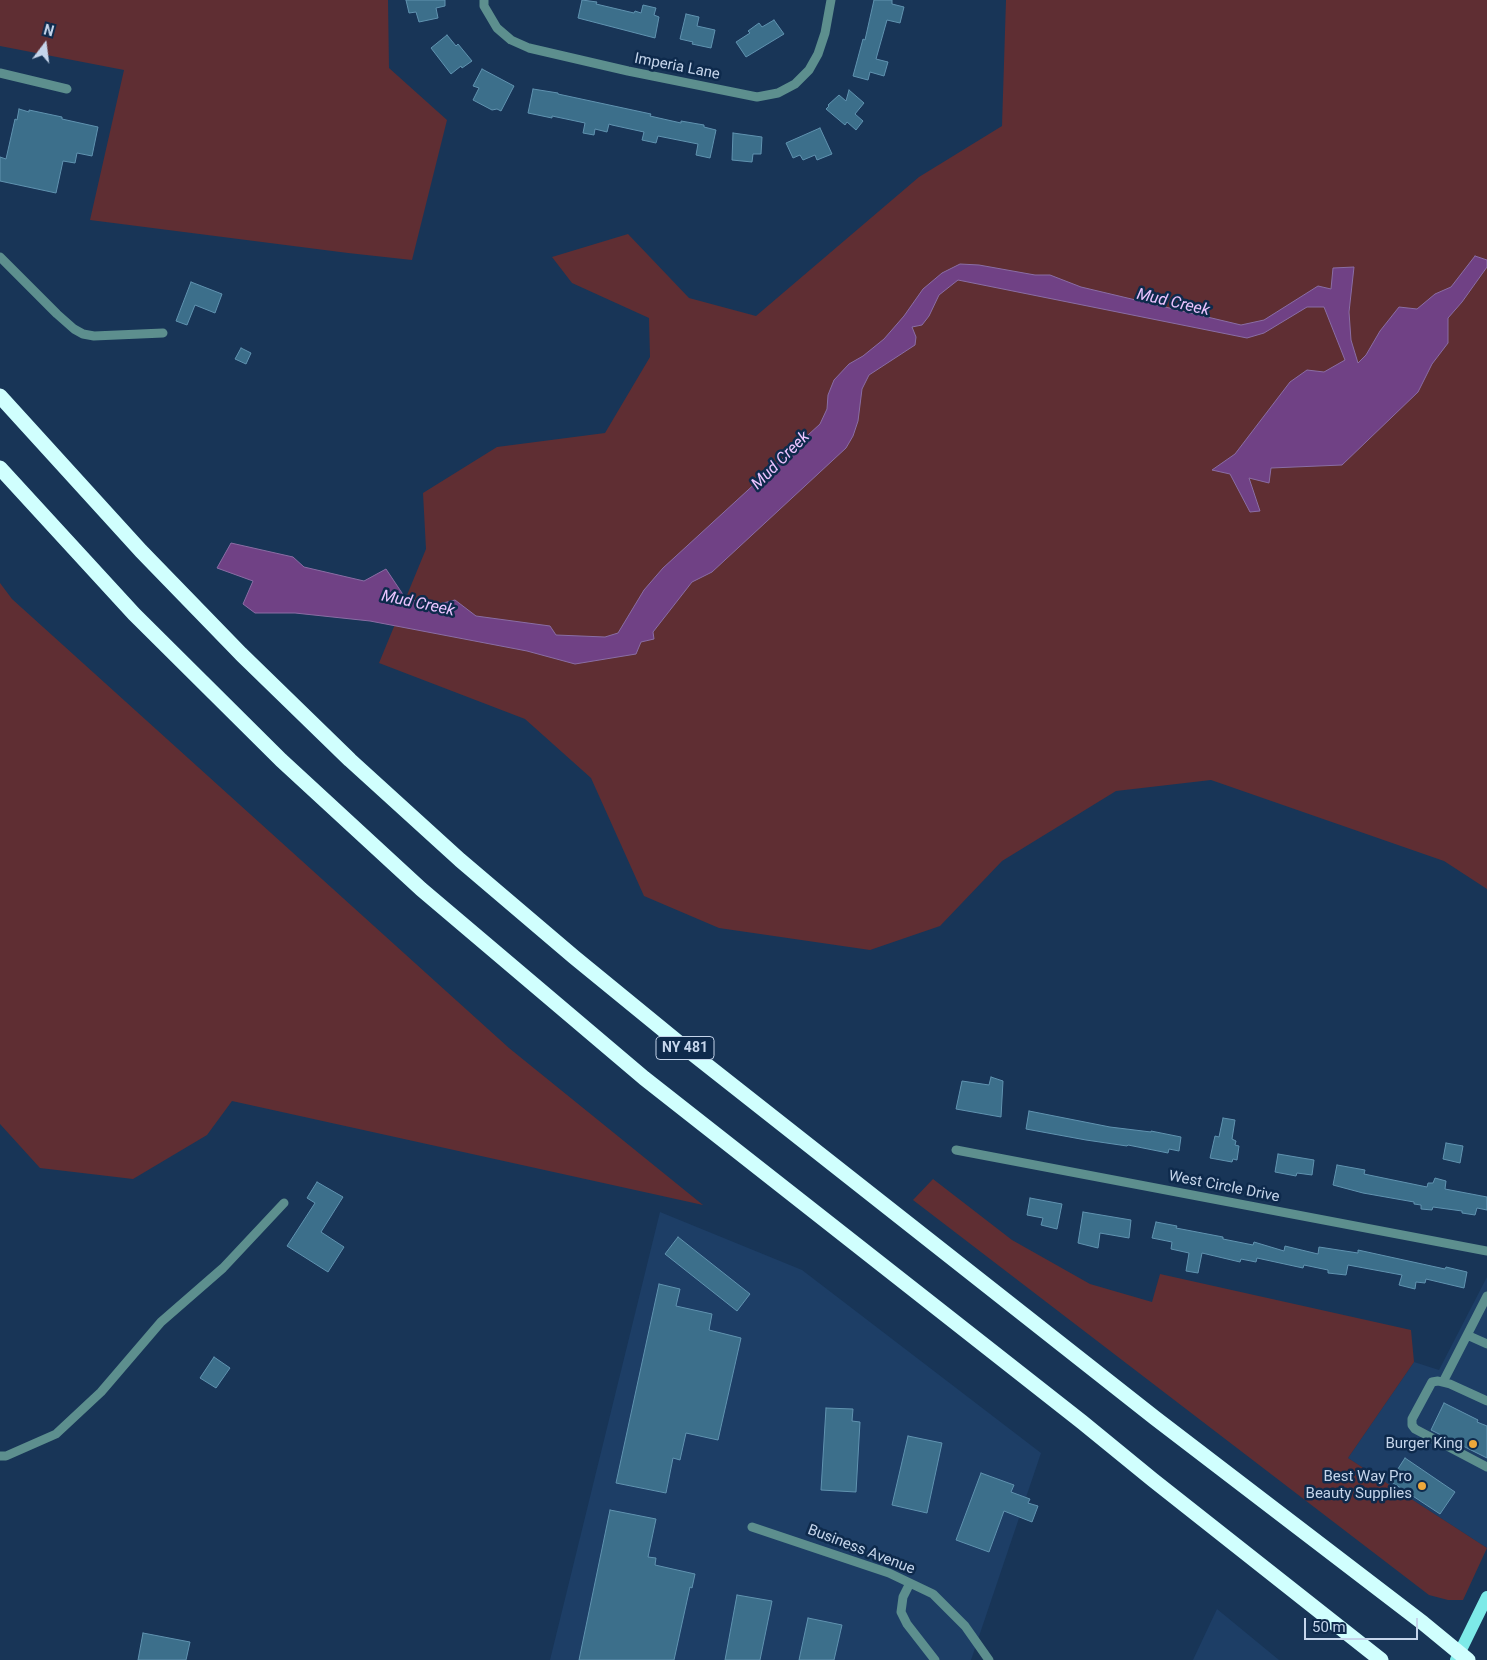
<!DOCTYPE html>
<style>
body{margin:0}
#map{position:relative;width:1487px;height:1660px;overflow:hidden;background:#183557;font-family:Roboto,sans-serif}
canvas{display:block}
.north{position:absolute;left:20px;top:20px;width:50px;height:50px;-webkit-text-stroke:4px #0e2a4c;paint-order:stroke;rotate:15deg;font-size:14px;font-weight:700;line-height:20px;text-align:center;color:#c5d5eb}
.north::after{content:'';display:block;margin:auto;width:18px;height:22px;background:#c5d5eb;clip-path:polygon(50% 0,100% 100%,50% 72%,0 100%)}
.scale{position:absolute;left:1304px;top:1618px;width:114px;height:22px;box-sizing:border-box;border:2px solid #c5d5eb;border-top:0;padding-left:6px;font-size:15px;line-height:18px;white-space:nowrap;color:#c5d5eb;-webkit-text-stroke:4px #0e2a4c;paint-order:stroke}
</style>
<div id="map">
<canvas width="1487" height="1660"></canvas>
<div class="north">N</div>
<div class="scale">50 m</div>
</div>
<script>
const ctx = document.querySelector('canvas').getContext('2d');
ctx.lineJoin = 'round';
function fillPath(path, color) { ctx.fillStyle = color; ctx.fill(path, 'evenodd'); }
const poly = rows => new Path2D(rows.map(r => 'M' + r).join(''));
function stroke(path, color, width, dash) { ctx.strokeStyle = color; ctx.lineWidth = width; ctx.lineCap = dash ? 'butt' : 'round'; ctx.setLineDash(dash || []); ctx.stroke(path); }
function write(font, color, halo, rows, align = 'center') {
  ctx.font = font + ' Roboto,sans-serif'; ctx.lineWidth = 5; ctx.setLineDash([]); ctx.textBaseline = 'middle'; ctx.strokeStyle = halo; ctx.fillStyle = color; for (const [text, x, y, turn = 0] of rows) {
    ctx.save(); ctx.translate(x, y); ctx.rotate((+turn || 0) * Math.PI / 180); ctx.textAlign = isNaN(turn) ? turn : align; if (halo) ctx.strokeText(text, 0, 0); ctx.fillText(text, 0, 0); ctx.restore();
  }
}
fillPath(poly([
 [660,1212,802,1270,1041,1453,971,1660,550,1660],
 [1487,1277,1487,1548,1348,1458,1414,1362,1439,1370],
 [1217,1609,1279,1660,1193,1660]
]), '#1d3e66');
fillPath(poly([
 [0,0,388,0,389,68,447,120,412,260,348,253,90,220,124,70,0,46],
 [1006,0,1487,0,1487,889,1444,861,1211,780,1116,791,1002,861,940,926,870,950,719,928,644,896,591,778,525,719,379,663,426,549,423,493,497,447,605,433,650,357,649,318,572,283,552,257,628,234,689,298,756,316,919,177,1002,126],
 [0,583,12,599,509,1048,703,1205,232,1101,207,1135,133,1179,40,1168,0,1124],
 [933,1179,1012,1240,1090,1284,1152,1302,1160,1274,1411,1330,1414,1362,1348,1458,1487,1548,1463,1600,1448,1600,1429,1595,913,1200]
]), '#5f2e33');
const water = poly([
 [1475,256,1487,260,1487,267,1462,302,1448,318,1448,343,1432,364,1418,392,1342,465,1271,468,1269,483,1249,478,1260,511,1250,512,1230,474,1212,470,1235,454,1290,382,1307,370,1324,372,1345,360,1324,307,1307,307,1264,333,1247,338,958,280,939,295,929,316,922,325,912,327,916,337,915,345,869,375,862,389,858,421,853,436,846,448,712,572,692,582,653,632,654,639,641,642,636,654,575,664,527,651,370,621,295,613,255,613,243,604,253,581,217,568,231,543,293,557,304,567,364,581,386,569,406,599,439,604,455,600,476,616,550,626,556,635,605,637,618,633,644,590,663,568,820,424,827,409,828,395,834,380,849,364,863,356,884,339,904,316,923,289,942,273,960,264,979,265,1035,275,1050,275,1081,287,1241,325,1264,320,1318,286,1331,289,1333,268,1354,267,1349,312,1351,340,1358,363,1366,355,1380,331,1399,307,1417,309,1435,294,1451,287,1475,256]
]);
fillPath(water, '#704185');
stroke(water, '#8a6da4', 1);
const building = poly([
 [406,0,445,0,445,6,436,8,438,18,419,22,416,12,409,13,406,0],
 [582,0,597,2,596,4,634,13,635,11,641,13,643,5,656,8,654,15,659,17,655,38,578,18,582,0],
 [874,0,892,0,892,4,904,7,900,23,887,20,876,59,888,62,884,76,870,72,868,80,853,76,863,39,865,40,874,0],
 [686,14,699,17,697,26,715,30,711,48,692,44,693,42,680,39,686,14],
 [774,20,784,34,746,57,736,42,750,33,748,31,759,23,762,27,774,20],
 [447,35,456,46,458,44,472,61,462,68,461,66,451,74,431,48,447,35],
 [482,69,514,86,501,111,497,109,492,110,473,100,479,88,473,86,482,69],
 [533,89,558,93,558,94,651,114,650,116,681,123,681,121,704,125,704,127,716,130,710,158,696,155,698,144,658,136,656,143,642,140,644,132,612,125,609,124,607,132,595,129,594,135,583,133,585,123,552,116,552,118,528,113,533,89],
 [849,90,864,103,855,114,863,121,856,130,847,122,845,125,826,109,829,106,828,105,839,95,846,101,849,90],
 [19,109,29,112,29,110,62,117,62,119,98,127,92,156,77,153,75,163,63,161,56,193,0,181,0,157,6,159,15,119,17,120,19,109],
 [820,128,832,154,817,160,815,155,803,160,800,155,793,158,786,143,820,128],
 [733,133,762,137,761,154,753,154,752,162,732,160,733,133],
 [191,282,222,294,215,313,195,305,187,325,176,321,191,282],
 [241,348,251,353,246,364,235,359,241,348],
 [991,1077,1003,1081,1001,1117,956,1109,962,1081,989,1085,991,1077],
 [1029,1111,1110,1127,1151,1132,1151,1131,1181,1137,1179,1151,1169,1149,1168,1153,1128,1145,1127,1146,1086,1140,1026,1129,1029,1111],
 [1223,1118,1235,1120,1232,1139,1236,1141,1235,1145,1239,1146,1237,1160,1233,1159,1232,1162,1210,1158,1215,1136,1219,1137,1223,1118],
 [1446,1143,1463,1146,1460,1163,1443,1159,1446,1143],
 [1278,1154,1314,1160,1312,1175,1297,1173,1296,1176,1275,1172,1278,1154],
 [1337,1165,1365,1170,1364,1174,1427,1187,1428,1183,1433,1183,1435,1178,1446,1181,1445,1189,1487,1197,1487,1210,1477,1208,1475,1215,1462,1213,1462,1211,1433,1207,1432,1210,1421,1209,1421,1205,1414,1204,1414,1202,1363,1193,1333,1185,1337,1165],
 [317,1182,343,1197,321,1232,344,1247,328,1272,287,1246,315,1203,307,1198,317,1182],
 [1030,1198,1062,1204,1057,1229,1041,1225,1043,1218,1027,1215,1030,1198],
 [1083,1212,1131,1220,1129,1238,1100,1233,1098,1248,1078,1243,1083,1212],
 [1156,1222,1177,1226,1176,1228,1223,1237,1223,1239,1253,1245,1254,1242,1284,1251,1285,1246,1318,1254,1319,1247,1358,1253,1358,1250,1445,1269,1446,1267,1467,1272,1464,1288,1426,1279,1425,1283,1416,1282,1415,1289,1399,1285,1402,1275,1348,1265,1346,1275,1328,1273,1328,1270,1304,1265,1303,1268,1257,1258,1256,1262,1241,1259,1240,1262,1202,1253,1198,1273,1186,1271,1189,1253,1171,1249,1172,1242,1152,1238,1156,1222],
 [678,1237,750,1294,737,1311,665,1254,678,1237],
 [659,1284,680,1289,676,1306,712,1314,709,1330,741,1338,718,1440,686,1433,680,1460,673,1458,666,1493,616,1483,659,1284],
 [214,1357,230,1368,216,1388,200,1378,214,1357],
 [1444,1403,1478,1420,1477,1422,1487,1426,1487,1458,1431,1430,1444,1403],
 [826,1408,853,1409,852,1421,860,1422,856,1492,821,1490,826,1408],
 [908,1436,942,1443,927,1513,892,1505,908,1436],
 [1405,1458,1455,1492,1440,1514,1390,1481,1405,1458],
 [981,1473,1014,1485,1011,1492,1030,1499,1028,1503,1038,1506,1032,1522,1004,1511,989,1552,956,1540,981,1473],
 [610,1510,656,1519,648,1557,656,1558,655,1565,695,1574,692,1588,690,1587,674,1660,579,1660,610,1510],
 [737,1595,772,1601,760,1660,725,1660,737,1595],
 [808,1618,842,1625,834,1660,799,1660,808,1618],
 [143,1633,190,1642,186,1660,138,1660,143,1633]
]);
fillPath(building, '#3c6f8b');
stroke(building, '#6093b0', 1);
stroke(poly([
 [484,0,484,6,497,28,511,40,529,48,628,71,757,97,778,93,795,84,809,70,818,54,825,33,831,0],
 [0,73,67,89],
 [0,257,57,314,74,329,83,334,94,336,163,333],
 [956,1150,1487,1251],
 [1467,1335,1487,1344],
 [1443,1382,1487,1296],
 [1487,1401,1450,1384,1438,1381,1432,1382,1412,1419,1412,1425,1415,1429,1487,1467],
 [0,1456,6,1456,56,1434,101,1392,161,1322,223,1268,284,1203],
 [752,1527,889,1573,933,1594,965,1626,989,1660],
 [910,1583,903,1597,901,1612,907,1624,935,1660]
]), '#5d8f8e', 9);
stroke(poly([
 [1456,1660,1487,1597]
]), '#7deae8', 12);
stroke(poly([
 [0,396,141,551,241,654,350,760,460,860,574,957,689,1051,1155,1418,1423,1623,1468,1660],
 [0,468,134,614,281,760,421,889,644,1078,1082,1422,1153,1480,1381,1660]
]), '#d0fffe', 15);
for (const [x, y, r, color] of [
 [1473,1444,5,"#eda83b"],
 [1422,1486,5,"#eda83b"]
]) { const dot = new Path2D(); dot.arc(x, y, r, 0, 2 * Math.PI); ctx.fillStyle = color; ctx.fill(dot); stroke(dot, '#0e2a4c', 2); }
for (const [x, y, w] of [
 [685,1048,58]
]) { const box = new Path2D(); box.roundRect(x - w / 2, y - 11.5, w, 23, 4); ctx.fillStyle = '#0e2a4c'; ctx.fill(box); stroke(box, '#c5d5eb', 1); }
write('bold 14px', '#c5d5eb', null, [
 ["NY 481",685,1048]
]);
write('15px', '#c5d5eb', '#0e2a4c', [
 ["Imperia Lane",677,67,11],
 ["West Circle Drive",1224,1187,11],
 ["Business Avenue",861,1550,21]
]);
write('15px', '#c5d5eb', '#0e2a4c', [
 ["Burger King",1463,1444],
 ["Best Way Pro",1412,1477],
 ["Beauty Supplies",1412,1494]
], 'right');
write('italic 16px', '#ecc4ff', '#0e2a4c', [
 ["Mud Creek",1173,303,13],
 ["Mud Creek",781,461,-45],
 ["Mud Creek",418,604,12]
]);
</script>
